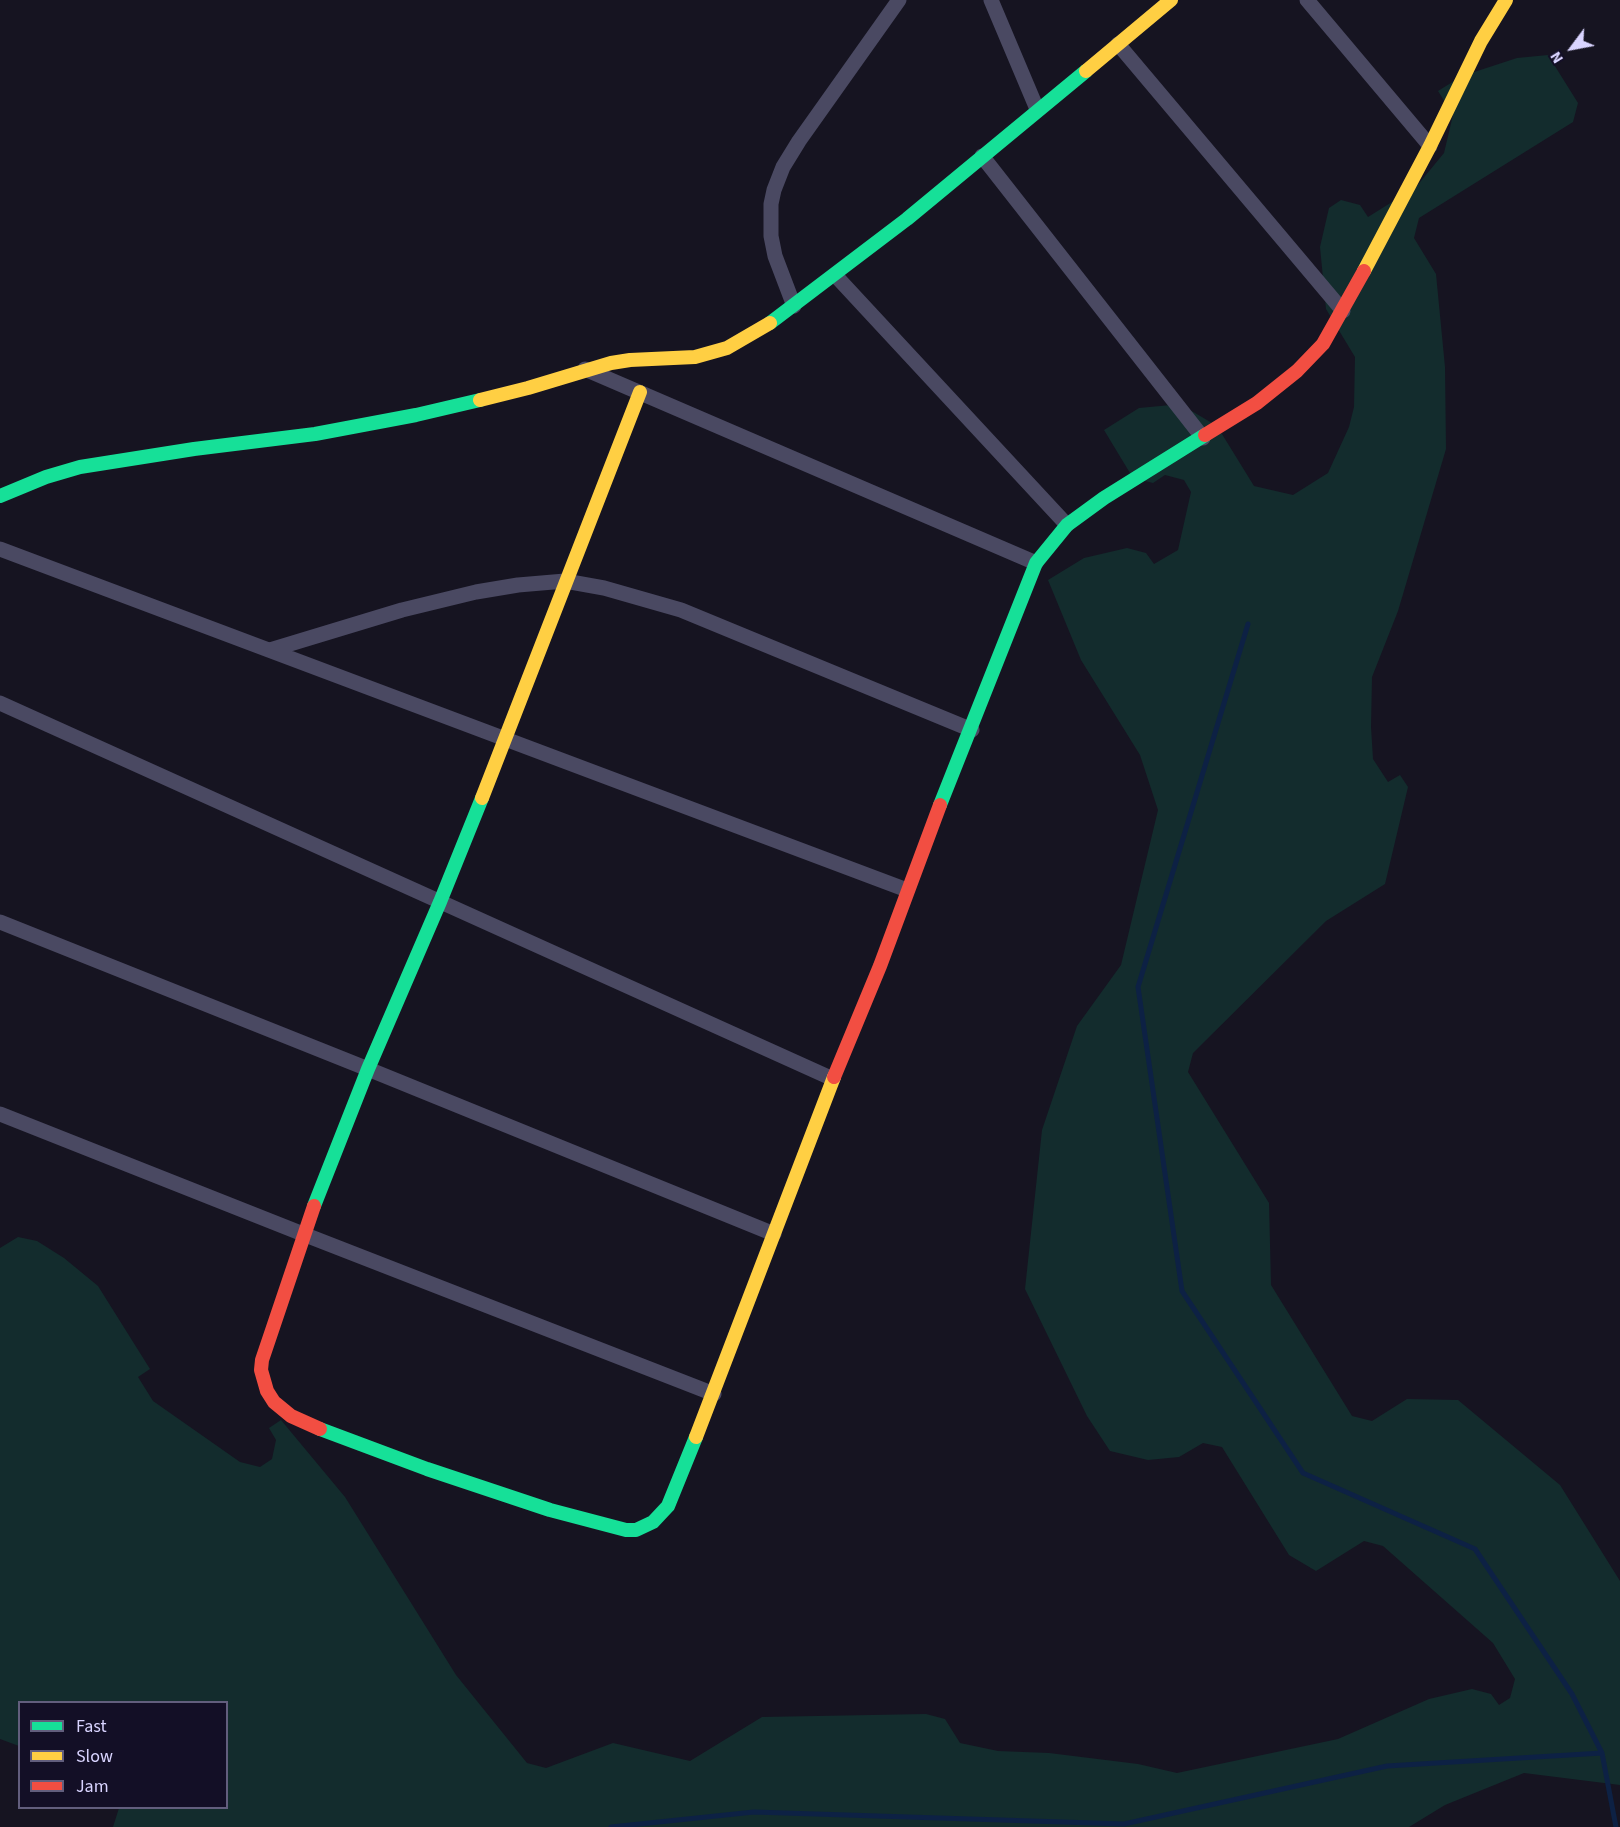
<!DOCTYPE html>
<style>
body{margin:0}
#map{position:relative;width:1620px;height:1827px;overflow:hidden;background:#161421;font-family:"Source Sans 3",sans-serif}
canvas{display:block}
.legend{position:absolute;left:18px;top:1701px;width:210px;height:108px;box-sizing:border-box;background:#130f26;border:2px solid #625e7d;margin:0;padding:8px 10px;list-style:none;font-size:18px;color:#d9d4ff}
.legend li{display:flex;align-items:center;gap:12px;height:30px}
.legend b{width:30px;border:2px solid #625e7d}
.north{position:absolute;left:1542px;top:18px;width:60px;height:60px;-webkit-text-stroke:4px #130f26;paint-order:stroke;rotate:238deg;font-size:16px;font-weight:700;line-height:24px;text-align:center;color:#d9d4ff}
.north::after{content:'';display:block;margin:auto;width:21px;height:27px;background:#d9d4ff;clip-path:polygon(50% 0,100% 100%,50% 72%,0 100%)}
</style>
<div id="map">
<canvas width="1620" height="1827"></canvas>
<ul class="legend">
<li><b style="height:8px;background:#16e098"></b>Fast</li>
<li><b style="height:8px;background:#ffcf43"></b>Slow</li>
<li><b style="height:8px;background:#f24e42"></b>Jam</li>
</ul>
<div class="north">N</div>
</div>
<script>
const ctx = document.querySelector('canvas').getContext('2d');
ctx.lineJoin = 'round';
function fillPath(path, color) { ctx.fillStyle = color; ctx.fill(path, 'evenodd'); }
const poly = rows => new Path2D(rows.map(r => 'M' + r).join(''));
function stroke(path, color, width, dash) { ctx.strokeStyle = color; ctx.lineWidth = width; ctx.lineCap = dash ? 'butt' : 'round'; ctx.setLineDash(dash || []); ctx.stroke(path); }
fillPath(poly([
 [1548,55,1578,103,1573,122,1419,218,1414,238,1436,274,1445,367,1446,449,1398,611,1372,677,1371,727,1373,759,1388,782,1400,775,1408,787,1385,884,1326,921,1193,1053,1188,1072,1269,1203,1271,1285,1352,1416,1372,1421,1407,1399,1458,1400,1560,1485,1620,1581,1620,1785,1524,1773,1445,1805,1409,1827,113,1827,119,1808,226,1808,226,1702,20,1702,19,1746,0,1739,0,1248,18,1237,37,1241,64,1258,98,1286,150,1369,138,1377,153,1401,240,1462,260,1467,272,1459,276,1440,269,1428,281,1420,345,1497,456,1675,527,1763,546,1768,613,1743,690,1761,762,1717,926,1714,945,1719,960,1743,998,1751,1049,1753,1138,1764,1177,1773,1338,1739,1429,1699,1472,1689,1491,1694,1499,1705,1510,1698,1515,1679,1493,1643,1383,1546,1364,1541,1316,1571,1289,1555,1222,1447,1203,1443,1179,1457,1148,1460,1110,1451,1087,1416,1025,1289,1042,1130,1077,1026,1121,965,1158,810,1140,755,1081,660,1048,580,1084,558,1127,548,1146,553,1154,564,1178,550,1191,492,1184,480,1165,475,1153,483,1133,478,1104,430,1139,408,1171,405,1190,410,1217,426,1254,486,1293,495,1328,473,1349,427,1354,407,1355,357,1326,309,1320,247,1329,208,1341,200,1360,205,1368,217,1416,187,1444,153,1453,115,1438,91,1462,76,1517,58]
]), '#132c2d');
stroke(poly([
 [1248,624,1138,987,1182,1291,1303,1473,1475,1549,1572,1694,1602,1753,1616,1827],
 [611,1827,754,1812,1124,1824,1387,1766,1602,1753]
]), '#0d2144', 5);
stroke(poly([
 [991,0,1037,109],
 [1307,0,1430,146],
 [1118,44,1343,311],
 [982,156,1203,438],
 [835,275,1067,525],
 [794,306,775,256,771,236,771,204,774,190,783,167,799,141,899,0],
 [585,369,1036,563],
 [0,549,907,890],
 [270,650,402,610,476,592,518,585,565,581,604,588,681,610,972,730],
 [0,703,833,1079],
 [0,922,368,1069,774,1234],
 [0,1114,303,1234,714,1394]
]), '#4a4962', 15);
stroke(poly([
 [770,323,907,219,1086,71],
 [0,496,46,477,80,467,194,449,315,434,416,415,480,400],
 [940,805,1036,563,1067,525,1104,498,1205,435],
 [314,1206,368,1069,440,902,482,798],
 [320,1429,427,1469,550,1510,626,1530,636,1530,653,1522,668,1506,696,1437]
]), '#16e098', 14);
stroke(poly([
 [1086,71,1171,0],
 [1364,271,1430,146,1481,41,1506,0],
 [480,400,528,388,611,363,630,360,695,357,727,348,770,323],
 [482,798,640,392],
 [696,1437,834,1077]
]), '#ffcf43', 14);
stroke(poly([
 [1205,435,1257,403,1297,371,1323,344,1364,271],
 [834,1077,880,966,940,805],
 [314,1206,262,1360,261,1370,267,1391,274,1402,291,1416,320,1429]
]), '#f24e42', 14);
</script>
